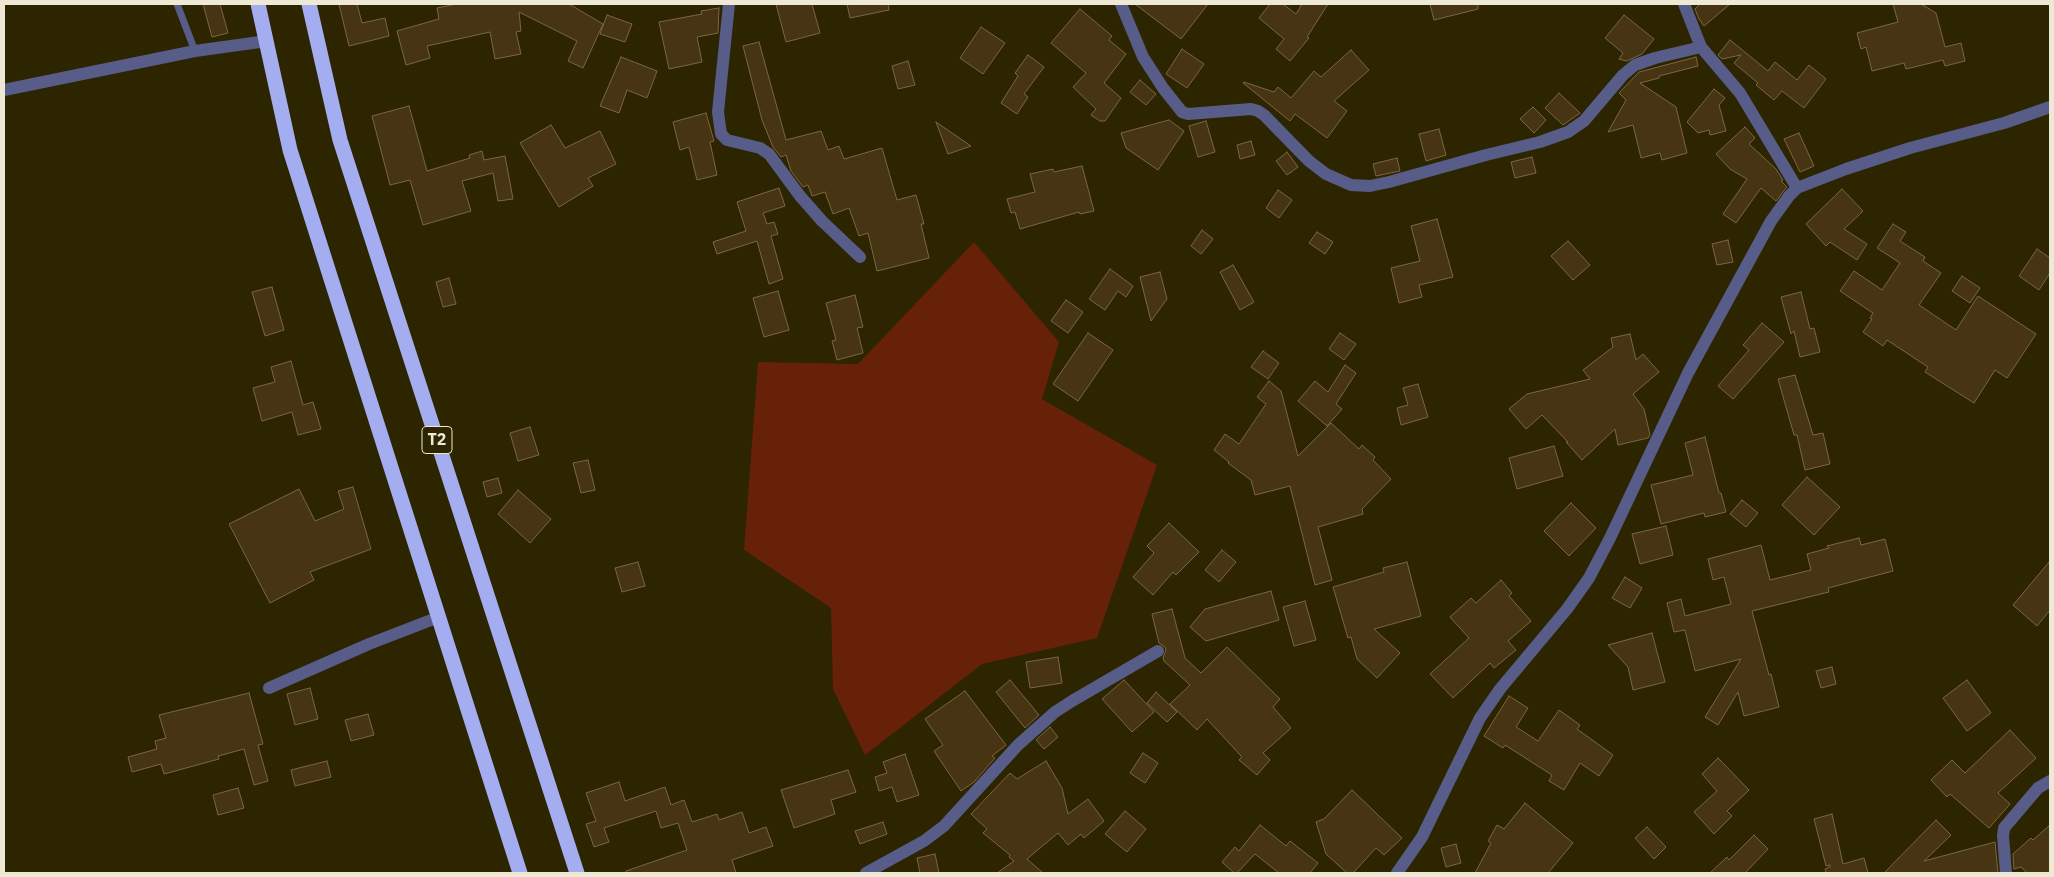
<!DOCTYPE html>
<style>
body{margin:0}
#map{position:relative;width:2054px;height:877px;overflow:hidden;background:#2c2500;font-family:"IBM Plex Sans",sans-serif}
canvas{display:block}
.frame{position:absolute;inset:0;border:5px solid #ede9d5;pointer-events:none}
</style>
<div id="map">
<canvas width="2054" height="877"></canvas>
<div class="frame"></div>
</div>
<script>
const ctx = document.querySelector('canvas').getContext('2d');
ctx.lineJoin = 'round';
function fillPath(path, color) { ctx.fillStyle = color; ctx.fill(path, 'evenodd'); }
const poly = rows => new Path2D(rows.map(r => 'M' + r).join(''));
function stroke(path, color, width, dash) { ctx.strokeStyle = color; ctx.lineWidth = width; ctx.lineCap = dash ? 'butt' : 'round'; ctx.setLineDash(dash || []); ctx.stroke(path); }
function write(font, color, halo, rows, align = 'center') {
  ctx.font = font + ' "IBM Plex Sans",sans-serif'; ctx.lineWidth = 4.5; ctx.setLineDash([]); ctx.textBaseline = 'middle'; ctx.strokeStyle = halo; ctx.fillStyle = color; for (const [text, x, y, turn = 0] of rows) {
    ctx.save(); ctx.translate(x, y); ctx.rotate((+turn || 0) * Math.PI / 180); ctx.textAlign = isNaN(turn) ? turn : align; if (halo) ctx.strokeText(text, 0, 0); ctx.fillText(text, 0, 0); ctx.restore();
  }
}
fillPath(poly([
 [974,242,1059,342,1042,399,1157,465,1097,638,982,664,865,755,833,689,831,608,744,550,758,362,858,364]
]), '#672108');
const building = poly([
 [203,4,220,4,228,33,212,37,203,4],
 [339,4,357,4,362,23,385,18,389,36,349,46,339,4],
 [456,4,569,4,603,24,583,68,568,61,577,41,519,12,521,31,516,32,521,54,495,59,490,32,427,46,430,58,406,65,397,31,439,19,437,8,456,4],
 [776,4,812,4,820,33,786,42,776,4],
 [847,4,888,4,889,10,850,18,847,4],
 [1135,4,1208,4,1181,39,1135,4],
 [1270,4,1283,4,1296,14,1302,4,1328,4,1307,37,1309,38,1290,61,1276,49,1284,39,1259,18,1270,4],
 [1430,4,1478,4,1478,9,1434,20,1430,4],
 [1700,4,1730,4,1704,26,1699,19,1695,9,1700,4],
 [1893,4,1921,4,1936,13,1945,47,1961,43,1965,61,1945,66,1943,60,1906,69,1904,63,1872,71,1866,47,1861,49,1857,33,1898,22,1893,4],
 [719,8,718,33,697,37,702,62,669,69,659,22,702,14,701,11,719,8],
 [1080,9,1112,36,1109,40,1126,54,1104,83,1121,98,1105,121,1100,121,1091,115,1096,109,1073,87,1086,73,1051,43,1080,9],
 [607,15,632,24,625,42,600,34,607,15],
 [1624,15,1654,39,1642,54,1627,61,1619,59,1623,53,1605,38,1624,15],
 [981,27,1005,43,983,74,960,58,981,27],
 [1730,40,1768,71,1775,62,1797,80,1809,65,1826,79,1804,108,1782,91,1774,100,1756,85,1758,83,1734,63,1741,55,1722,59,1718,55,1730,40],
 [759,42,786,140,821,131,828,150,839,146,844,159,882,148,897,200,916,195,924,224,921,224,929,258,877,271,868,233,859,236,849,208,833,214,825,192,812,196,808,185,803,187,791,171,786,155,781,157,773,147,762,120,743,46,759,42],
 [1182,49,1204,64,1187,88,1166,74,1182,49],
 [1351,50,1369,70,1334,101,1347,111,1327,138,1295,114,1290,121,1243,83,1244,82,1274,92,1278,87,1291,98,1314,71,1321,77,1351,50],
 [1028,55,1044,67,1024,94,1028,97,1017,114,1001,103,1018,76,1015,73,1028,55],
 [621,57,657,71,647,98,627,90,619,113,600,106,621,57],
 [1696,57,1698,66,1659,76,1659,78,1640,83,1676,107,1687,153,1662,160,1660,153,1641,158,1633,125,1608,132,1626,100,1619,93,1639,72,1696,57],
 [908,61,915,85,898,89,892,66,908,61],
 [1140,80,1156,94,1146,105,1130,92,1140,80],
 [1714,89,1725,98,1719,105,1726,131,1710,135,1709,130,1698,133,1687,122,1714,89],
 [1559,93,1580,113,1563,125,1545,108,1559,93],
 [409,106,427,171,470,158,469,155,482,151,484,160,505,156,513,199,498,201,493,173,462,181,471,211,423,225,410,180,390,185,372,116,409,106],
 [1533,107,1546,120,1534,133,1520,119,1533,107],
 [706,113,714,141,710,142,717,175,697,180,689,147,680,150,673,122,706,113],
 [1169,120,1184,131,1158,170,1126,148,1121,133,1169,120],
 [1206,121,1215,152,1198,157,1189,126,1206,121],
 [936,122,971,146,948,154,936,122],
 [551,125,565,148,600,131,616,164,588,178,593,186,559,207,520,143,551,125],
 [1745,127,1755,138,1749,144,1776,169,1783,180,1781,181,1787,187,1776,201,1761,188,1736,223,1723,214,1747,179,1730,169,1716,154,1745,127],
 [1439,129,1446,155,1426,161,1419,134,1439,129],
 [1799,133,1814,166,1800,172,1784,139,1799,133],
 [1251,141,1255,155,1240,159,1237,145,1251,141],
 [1287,152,1298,167,1287,175,1276,161,1287,152],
 [1532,157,1536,173,1515,178,1511,162,1532,157],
 [1397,158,1400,171,1376,176,1373,164,1397,158],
 [1082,166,1094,211,1080,214,1079,212,1020,229,1015,212,1011,213,1007,199,1035,192,1030,174,1053,169,1054,172,1082,166],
 [779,188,785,206,763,213,767,224,774,222,778,234,771,236,783,279,769,284,757,241,717,254,713,242,746,231,737,202,779,188],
 [1842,189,1863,211,1844,229,1867,244,1857,260,1830,242,1826,246,1806,224,1842,189],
 [1278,190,1292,200,1279,218,1266,208,1278,190],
 [1437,219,1453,277,1419,285,1422,297,1399,303,1391,268,1420,261,1411,226,1437,219],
 [1893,224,1906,232,1900,241,1925,257,1923,261,1941,273,1919,305,1956,330,1978,296,2036,334,2007,378,1995,370,1974,403,1925,372,1928,367,1887,340,1883,346,1863,332,1872,319,1870,318,1873,313,1840,291,1854,271,1882,290,1900,263,1877,248,1893,224],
 [1202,230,1213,239,1201,254,1191,246,1202,230],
 [1317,232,1333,242,1325,254,1309,243,1317,232],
 [1728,240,1733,262,1717,265,1712,244,1728,240],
 [1568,241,1590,265,1573,280,1551,256,1568,241],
 [2037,249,2050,258,2050,273,2039,290,2019,276,2037,249],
 [1233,265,1254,302,1240,310,1220,272,1233,265],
 [1110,269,1133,286,1126,297,1118,291,1105,310,1089,299,1110,269],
 [1160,272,1167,299,1151,321,1140,277,1160,272],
 [1962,276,1980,288,1970,303,1952,291,1962,276],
 [449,278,456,304,443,307,436,282,449,278],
 [272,287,284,330,265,336,252,292,272,287],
 [778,291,789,330,764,337,753,298,778,291],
 [1801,292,1810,329,1814,328,1820,352,1800,357,1794,331,1791,334,1781,297,1801,292],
 [855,295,863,327,857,328,863,353,837,360,832,341,836,340,826,303,855,295],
 [1066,300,1083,312,1068,333,1051,321,1066,300],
 [1762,323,1784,342,1733,399,1718,386,1749,350,1743,345,1762,323],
 [1088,333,1113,350,1078,401,1053,384,1088,333],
 [1340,333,1356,344,1344,360,1329,349,1340,333],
 [1630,334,1636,360,1643,354,1659,372,1633,394,1644,409,1650,435,1648,438,1618,445,1615,429,1582,460,1566,442,1568,442,1542,415,1526,429,1509,409,1527,394,1590,379,1583,370,1613,347,1611,338,1630,334],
 [1263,351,1279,363,1268,379,1251,367,1263,351],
 [291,361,303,405,313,402,321,429,298,435,292,412,262,421,253,388,275,382,271,367,291,361],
 [1345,365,1356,373,1336,404,1342,409,1327,426,1298,401,1315,381,1328,392,1345,365],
 [1795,375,1813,435,1823,433,1830,464,1805,470,1797,435,1794,435,1778,379,1795,375],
 [1269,381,1281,391,1298,456,1331,423,1359,449,1362,445,1375,457,1373,460,1391,479,1362,509,1363,514,1318,527,1332,580,1315,585,1290,486,1255,495,1251,480,1228,463,1229,462,1214,450,1225,434,1239,444,1266,404,1257,397,1269,381],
 [1418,384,1428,417,1401,425,1397,408,1408,405,1403,388,1418,384],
 [530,427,539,455,518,461,510,433,530,427],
 [1705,437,1719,493,1721,493,1726,512,1705,517,1704,513,1661,524,1651,485,1693,475,1685,443,1705,437],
 [1554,446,1563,476,1517,489,1509,458,1554,446],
 [588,460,595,490,581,493,573,463,588,460],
 [1807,477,1840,507,1814,535,1782,505,1807,477],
 [498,478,502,493,487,497,483,482,498,478],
 [353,487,371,549,310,572,314,580,270,603,229,524,299,489,315,521,344,509,338,491,353,487],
 [518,490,551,519,530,543,498,514,518,490],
 [1742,500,1758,513,1746,527,1730,514,1742,500],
 [1571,503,1596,528,1569,556,1544,531,1571,503],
 [1169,523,1199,552,1176,575,1173,572,1153,595,1133,577,1154,553,1147,546,1169,523],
 [1666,526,1673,555,1640,564,1632,534,1666,526],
 [1859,538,1861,545,1885,539,1893,571,1828,588,1829,592,1752,611,1769,675,1771,674,1779,707,1744,716,1738,692,1718,725,1705,717,1741,659,1695,671,1685,630,1674,632,1667,603,1681,599,1685,616,1731,604,1724,577,1713,580,1708,559,1761,545,1770,580,1811,570,1807,554,1829,548,1827,546,1859,538],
 [1222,550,1236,562,1219,582,1205,570,1222,550],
 [2050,561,2050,610,2037,626,2013,605,2050,561],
 [638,562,645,586,622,592,615,568,638,562],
 [1407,562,1421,616,1374,629,1400,653,1377,678,1357,659,1351,637,1348,638,1333,587,1384,572,1383,568,1407,562],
 [1625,577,1642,588,1630,608,1612,598,1625,577],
 [1501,580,1512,593,1509,596,1531,621,1508,641,1516,650,1494,668,1490,663,1453,698,1430,674,1469,638,1450,617,1471,598,1476,603,1501,580],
 [1271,591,1279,620,1206,641,1190,627,1205,609,1271,591],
 [1305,601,1316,640,1294,646,1283,607,1305,601],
 [1172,609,1185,658,1201,673,1227,647,1280,699,1273,707,1291,728,1263,753,1270,760,1257,775,1239,760,1242,757,1207,719,1197,730,1170,704,1190,685,1164,661,1163,658,1166,650,1165,647,1159,643,1152,614,1172,609],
 [1652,633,1665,682,1633,690,1628,667,1608,645,1652,633],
 [1058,657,1062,683,1030,688,1026,662,1058,657],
 [1832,667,1836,684,1821,688,1816,671,1832,667],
 [1010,680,1039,715,1025,728,996,692,1010,680],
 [1124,680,1154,712,1132,732,1102,699,1124,680],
 [1967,680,1991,713,1967,731,1943,698,1967,680],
 [310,688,318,719,295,725,287,694,310,688],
 [965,691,1006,745,992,756,995,758,974,782,961,791,934,751,943,745,925,719,965,691],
 [1156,692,1177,712,1167,722,1147,703,1156,692],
 [249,693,263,744,258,745,268,781,254,785,244,749,218,756,219,759,164,774,161,764,132,772,128,757,157,749,155,741,166,738,159,715,249,693],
 [1509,696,1528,708,1516,727,1538,741,1559,710,1580,725,1577,729,1613,755,1599,776,1580,763,1564,790,1549,781,1552,775,1505,745,1503,748,1484,736,1509,696],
 [368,714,374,735,351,741,345,720,368,714],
 [1050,727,1058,737,1044,749,1036,740,1050,727],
 [2010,730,2036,758,1998,793,2010,804,1989,828,1950,794,1947,797,1931,780,1952,760,1965,773,2010,730],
 [1143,753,1158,763,1145,783,1130,773,1143,753],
 [905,754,919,795,897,802,892,787,879,791,875,777,887,773,883,762,905,754],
 [1718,758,1749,790,1727,811,1732,816,1714,834,1694,812,1717,791,1702,774,1718,758],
 [327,761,331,777,295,786,291,770,327,761],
 [1046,761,1062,788,1068,814,1088,799,1104,821,1084,838,1081,834,1068,845,1058,833,1027,859,1043,873,997,873,1014,861,1009,857,1010,855,983,833,987,829,971,814,1010,773,1017,779,1046,761],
 [848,770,856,792,831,800,835,814,794,828,781,790,848,770],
 [619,782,625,801,665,787,671,805,684,800,692,822,717,814,719,820,742,812,749,833,766,827,773,846,732,860,736,873,626,873,626,871,687,850,678,823,661,828,656,811,604,828,609,842,594,847,586,824,596,821,586,793,619,782],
 [238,788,244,808,218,815,213,795,238,788],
 [1352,790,1402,838,1384,855,1376,848,1353,873,1347,873,1326,854,1316,822,1324,819,1352,790],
 [1525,803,1573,843,1548,873,1475,873,1491,843,1488,841,1497,825,1504,829,1525,803],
 [1125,811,1146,829,1127,852,1105,834,1125,811],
 [1832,814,1843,864,1864,858,1868,873,1826,873,1825,869,1830,867,1830,865,1826,866,1814,819,1832,814],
 [1936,820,1951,835,1924,861,1995,842,1998,873,1884,873,1936,820],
 [883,822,887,834,860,844,855,831,883,822],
 [1260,825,1286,846,1290,841,1318,863,1310,873,1279,873,1255,854,1237,873,1234,873,1222,862,1235,847,1239,851,1260,825],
 [2050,825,2050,873,2027,873,2021,867,2014,869,2013,854,2031,838,2033,840,2050,825],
 [1647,827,1666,847,1654,859,1635,838,1647,827],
 [1754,835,1768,849,1745,873,1710,873,1727,857,1729,860,1754,835],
 [1456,844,1461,863,1446,867,1441,848,1456,844],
 [935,854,939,873,920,873,917,858,935,854]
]);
fillPath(building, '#473413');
stroke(building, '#7b6645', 1);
stroke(poly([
 [177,4,195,51]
]), '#575c88', 7);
stroke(poly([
 [729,4,718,112,721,134,727,140,760,148,769,154,800,196,822,221,860,257],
 [1121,4,1143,57,1163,88,1182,112,1188,114,1251,109,1258,111,1264,115,1309,161,1326,174,1351,185,1370,186,1389,182,1486,155,1540,142,1568,132,1584,121,1623,75,1635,65,1655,58,1701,47],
 [1684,4,1701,47,1740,93,1797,188],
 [4,90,195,51,267,41],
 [269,688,369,644,439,617],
 [866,873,924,841,944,826,1018,745,1055,712,1072,701,1158,651],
 [1397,873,1422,837,1480,718,1500,689,1567,609,1589,578,1610,538,1688,373,1771,221,1789,196,1797,188,1846,169,1910,148,2004,123,2050,107],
 [2006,873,2003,836,2004,828,2038,788,2050,781]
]), '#575c88', 12);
stroke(poly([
 [258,4,290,150,520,873],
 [309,4,340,140,577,873]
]), '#a4adef', 15);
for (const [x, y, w] of [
 [437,440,30]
]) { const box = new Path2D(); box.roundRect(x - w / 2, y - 13.5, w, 27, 4); ctx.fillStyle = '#2c2500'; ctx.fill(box); stroke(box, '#ede9d5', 1); }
write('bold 16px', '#ede9d5', null, [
 ["T2",437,440]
]);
</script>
